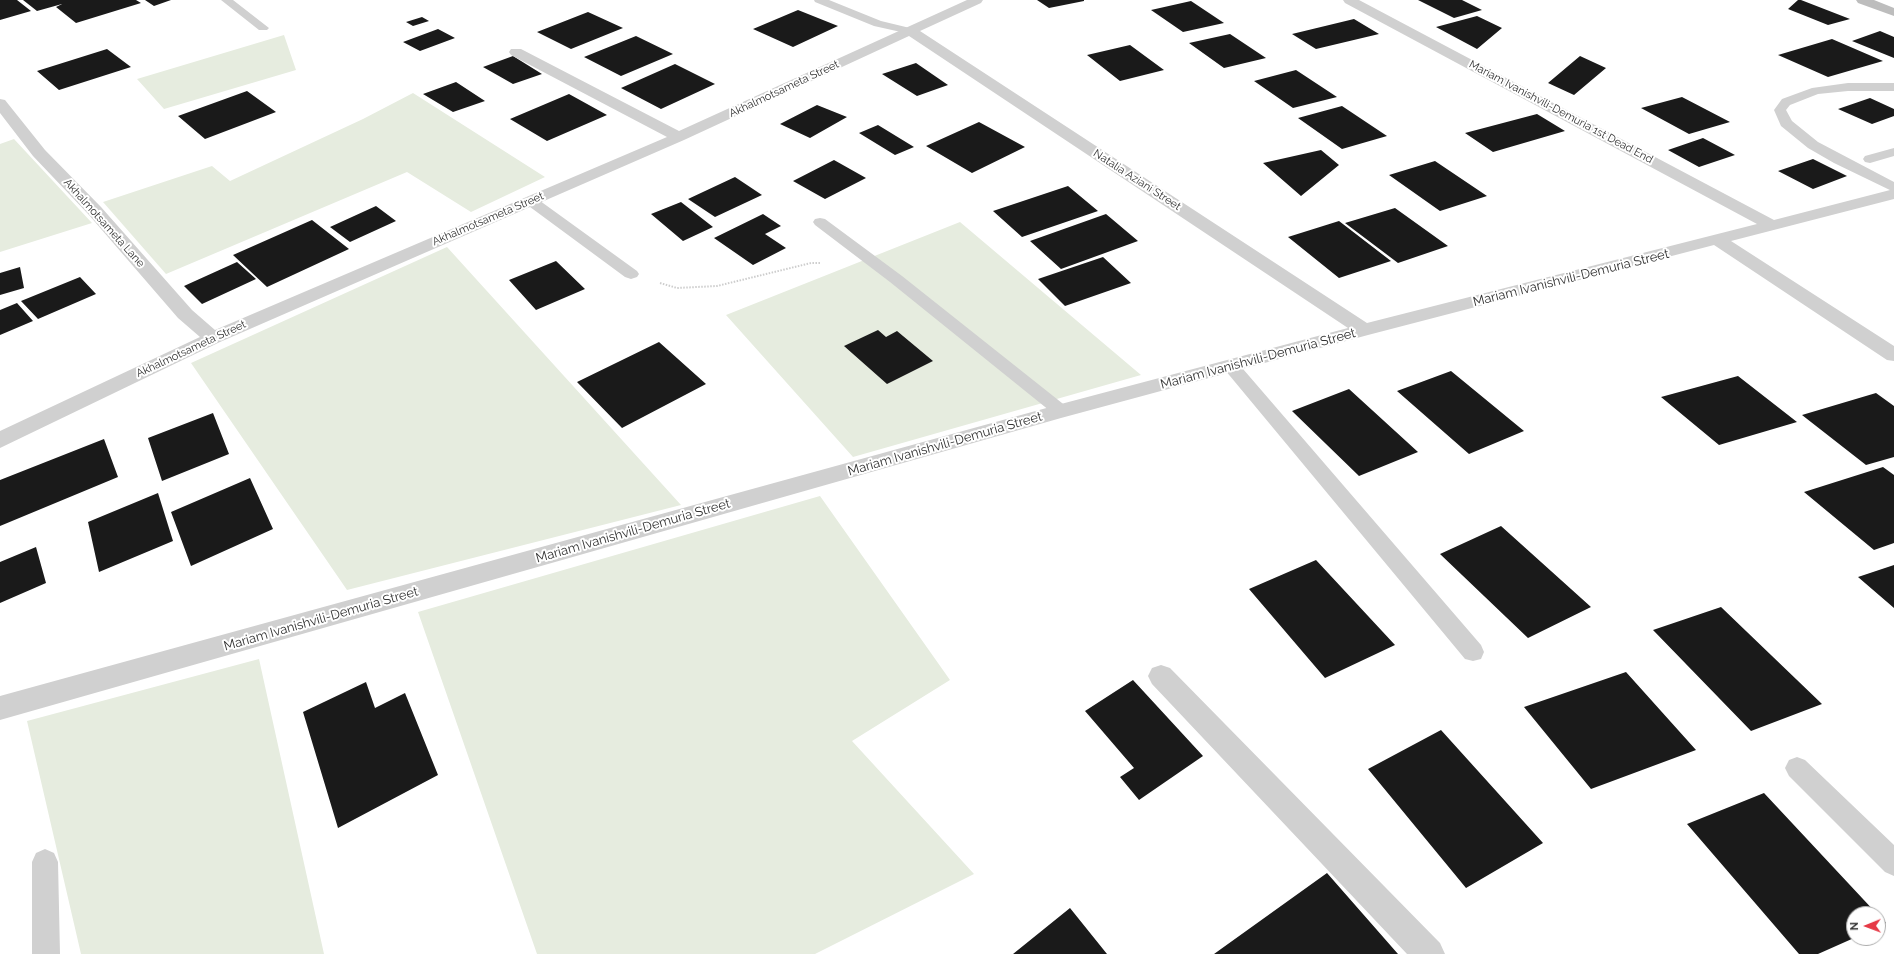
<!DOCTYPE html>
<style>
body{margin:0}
#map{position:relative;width:1894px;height:954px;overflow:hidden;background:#fff;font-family:Raleway,sans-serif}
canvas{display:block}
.north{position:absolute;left:1846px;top:906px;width:40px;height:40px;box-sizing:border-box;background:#fff;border:1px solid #adadad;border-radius:50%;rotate:269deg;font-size:11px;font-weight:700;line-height:16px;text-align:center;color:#333}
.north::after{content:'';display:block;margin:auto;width:14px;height:18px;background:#e63946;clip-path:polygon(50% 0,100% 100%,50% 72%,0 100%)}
</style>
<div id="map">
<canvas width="1894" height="954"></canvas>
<div class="north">N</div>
</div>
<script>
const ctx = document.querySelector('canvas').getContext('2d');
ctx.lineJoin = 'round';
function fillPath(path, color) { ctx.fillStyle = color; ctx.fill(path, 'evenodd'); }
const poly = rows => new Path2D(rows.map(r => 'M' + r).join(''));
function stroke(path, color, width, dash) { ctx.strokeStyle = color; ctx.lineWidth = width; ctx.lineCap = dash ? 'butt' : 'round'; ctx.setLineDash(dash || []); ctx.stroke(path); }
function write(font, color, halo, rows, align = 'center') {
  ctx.font = font + ' Raleway,sans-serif'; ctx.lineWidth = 4; ctx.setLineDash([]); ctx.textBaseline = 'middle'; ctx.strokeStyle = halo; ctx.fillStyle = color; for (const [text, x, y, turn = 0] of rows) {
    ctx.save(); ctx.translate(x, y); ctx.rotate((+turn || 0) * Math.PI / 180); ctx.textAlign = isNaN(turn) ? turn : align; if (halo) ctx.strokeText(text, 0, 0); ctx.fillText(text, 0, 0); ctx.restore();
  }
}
fillPath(poly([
 [284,35,296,70,164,109,137,79],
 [413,93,545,177,471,212,407,172,166,274,103,202,212,166,230,181,363,119],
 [14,139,92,223,0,252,0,144],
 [960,222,1141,375,853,457,726,315],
 [447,247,681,505,347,590,191,363],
 [820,496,950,680,852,741,974,874,815,954,537,954,418,612],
 [259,659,324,954,81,954,27,721]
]), '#e6ecdf');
fillPath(poly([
 [0,0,17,0,31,11,0,20],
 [23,0,136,0,141,3,76,23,56,7,62,4,37,11],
 [145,0,171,0,154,6],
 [1037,0,1084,0,1084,1,1049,8],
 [1418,0,1462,0,1482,10,1454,18],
 [1798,0,1801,0,1850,19,1828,25,1788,9],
 [1191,1,1224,23,1183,32,1151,10],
 [798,10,838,26,793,47,753,29],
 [588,12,623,28,571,49,537,32],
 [1477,16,1502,28,1477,49,1436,27],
 [422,17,429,21,413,26,406,22],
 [1354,19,1379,34,1316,49,1292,34],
 [438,29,455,38,420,51,403,42],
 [1880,31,1894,37,1894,58,1852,41],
 [1230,34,1266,58,1224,68,1189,43],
 [636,36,673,54,621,76,584,57],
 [1832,39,1883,61,1828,77,1778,55],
 [1130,45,1164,70,1120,81,1087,55],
 [107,49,131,67,59,90,37,71],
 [513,56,542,74,513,84,483,67],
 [1580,56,1606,68,1574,95,1548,83],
 [916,63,948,85,917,96,882,74],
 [675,64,715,84,661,109,621,88],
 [1296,70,1337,97,1293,108,1254,81],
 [456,82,485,101,453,112,423,94],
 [247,91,276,112,205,139,178,116],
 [569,94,607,115,547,141,510,119],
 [1682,97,1730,122,1689,134,1641,108],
 [1870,98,1894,109,1894,116,1872,124,1838,109],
 [817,105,847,117,810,138,780,124],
 [1342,106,1387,136,1342,149,1298,118],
 [1537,114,1565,131,1493,152,1465,133],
 [979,122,1025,147,972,173,926,146],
 [878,125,914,147,895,155,859,133],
 [1703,138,1735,155,1699,167,1668,150],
 [1321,150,1339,165,1301,196,1263,163],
 [1813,159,1847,176,1813,189,1778,171],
 [834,160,866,178,825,199,793,181],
 [1435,161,1487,196,1440,211,1389,175],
 [735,177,762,195,715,217,688,199],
 [1068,186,1098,211,1022,237,993,211],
 [681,202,713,227,683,241,651,214],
 [376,206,396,221,350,242,330,227],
 [1395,208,1448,246,1398,263,1345,223],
 [763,214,781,226,765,234,786,248,753,265,714,238],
 [1106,214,1138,241,1061,269,1030,241],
 [312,220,349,249,267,287,233,255],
 [1339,221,1391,261,1339,278,1288,237],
 [1103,257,1131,283,1065,306,1038,279],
 [556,261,585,289,536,310,509,280],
 [237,262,256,279,202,304,184,286],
 [20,267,24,288,0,295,0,273],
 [80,277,96,294,38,319,21,301],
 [17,303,33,321,0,335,0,310],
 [878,330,886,337,897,331,933,361,887,384,844,346],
 [659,342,706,384,622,428,577,382],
 [1451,371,1524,431,1469,454,1397,391],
 [1738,376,1797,422,1719,445,1661,397],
 [1349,389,1418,452,1359,476,1292,411],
 [1876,393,1894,406,1894,457,1866,465,1802,415],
 [213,413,229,454,162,481,148,438],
 [104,439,118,477,0,526,0,480],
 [1883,467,1894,475,1894,543,1874,550,1804,492],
 [250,478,273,529,191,566,171,512],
 [158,493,173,541,99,572,88,522],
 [1501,526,1591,607,1528,638,1440,554],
 [36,547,46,583,0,603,0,562],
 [1316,560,1395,645,1325,678,1249,589],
 [1894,565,1894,608,1858,577],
 [1721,607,1822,704,1751,731,1653,630],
 [1626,672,1696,750,1591,789,1524,707],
 [1133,680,1203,756,1139,800,1120,777,1134,768,1085,711],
 [366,682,375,708,405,693,438,775,338,828,303,712],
 [1441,730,1543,843,1466,888,1368,769],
 [1764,793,1877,914,1854,914,1854,938,1818,954,1799,954,1687,824],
 [1327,873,1398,954,1214,954],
 [1070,908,1107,954,1013,954],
 [1878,915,1886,923,1878,927]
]), '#1a1a1a');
stroke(poly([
 [660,283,677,288,717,286,811,263,820,263]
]), '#cdcdcd', 2, [1.5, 1.5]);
fillPath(poly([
 [221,0,233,0,269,28,267,30,259,30,221,0],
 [814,0,829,0,881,21,914,29,916,31,910,34,874,26,815,2,814,0],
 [1848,83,1894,83,1894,91,1848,91,1818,94,1790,105,1786,110,1792,121,1818,142,1894,182,1894,192,1834,163,1808,148,1781,126,1774,110,1782,99,1812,88,1848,83],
 [1894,148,1894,156,1870,163,1865,162,1863,159,1865,156,1894,148],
 [531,197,536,198,637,271,639,274,637,277,631,279,625,277,526,204,524,201,526,198,531,197],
 [820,218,825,219,902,276,1067,407,1070,411,1067,415,1061,417,1055,415,890,282,815,225,813,222,815,219,820,218],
 [1231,360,1237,362,1481,645,1484,652,1481,659,1473,661,1465,659,1225,370,1222,366,1225,362,1231,360],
 [1797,757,1805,760,1894,845,1894,876,1885,872,1789,776,1785,768,1789,760,1797,757],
 [45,849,54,853,58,862,60,954,32,954,32,862,36,853,45,849]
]), '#d0d0d0');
fillPath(poly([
 [967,0,983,0,981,3,920,31,1367,323,1757,224,1345,3,1343,0,1359,0,1774,220,1894,189,1894,199,1731,241,1894,346,1894,361,1887,360,1714,245,1368,335,1061,418,0,720,0,696,1061,404,1348,328,909,36,684,140,220,342,0,448,0,431,200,337,178,318,89,215,33,156,0,113,0,99,5,100,45,150,101,207,192,310,215,330,667,137,511,55,509,52,511,49,521,49,679,131,967,0],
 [1161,665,1170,668,1440,943,1445,954,1407,954,1152,684,1148,676,1152,668,1161,665]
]), '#d0d0d0');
fillPath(poly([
 [1856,0,1874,0,1894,8,1894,16,1858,3,1856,0]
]), '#bdbdbd');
write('11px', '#333', '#fff', [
 ["Akhalmotsameta Street",784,89,-25],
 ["Mariam Ivanishvili-Demuria 1st Dead End",1561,112,28],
 ["Natalia Aziani Street",1137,180,33],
 ["Akhalmotsameta Street",488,219,-23],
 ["Akhalmotsameta Lane",104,223,48],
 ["Akhalmotsameta Street",191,349,-25]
]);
write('13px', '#333', '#fff', [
 ["Mariam Ivanishvili-Demuria Street",1571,278,-14],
 ["Mariam Ivanishvili-Demuria Street",1258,359,-15],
 ["Mariam Ivanishvili-Demuria Street",945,444,-16],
 ["Mariam Ivanishvili-Demuria Street",633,531,-16],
 ["Mariam Ivanishvili-Demuria Street",321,619,-16]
]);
</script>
